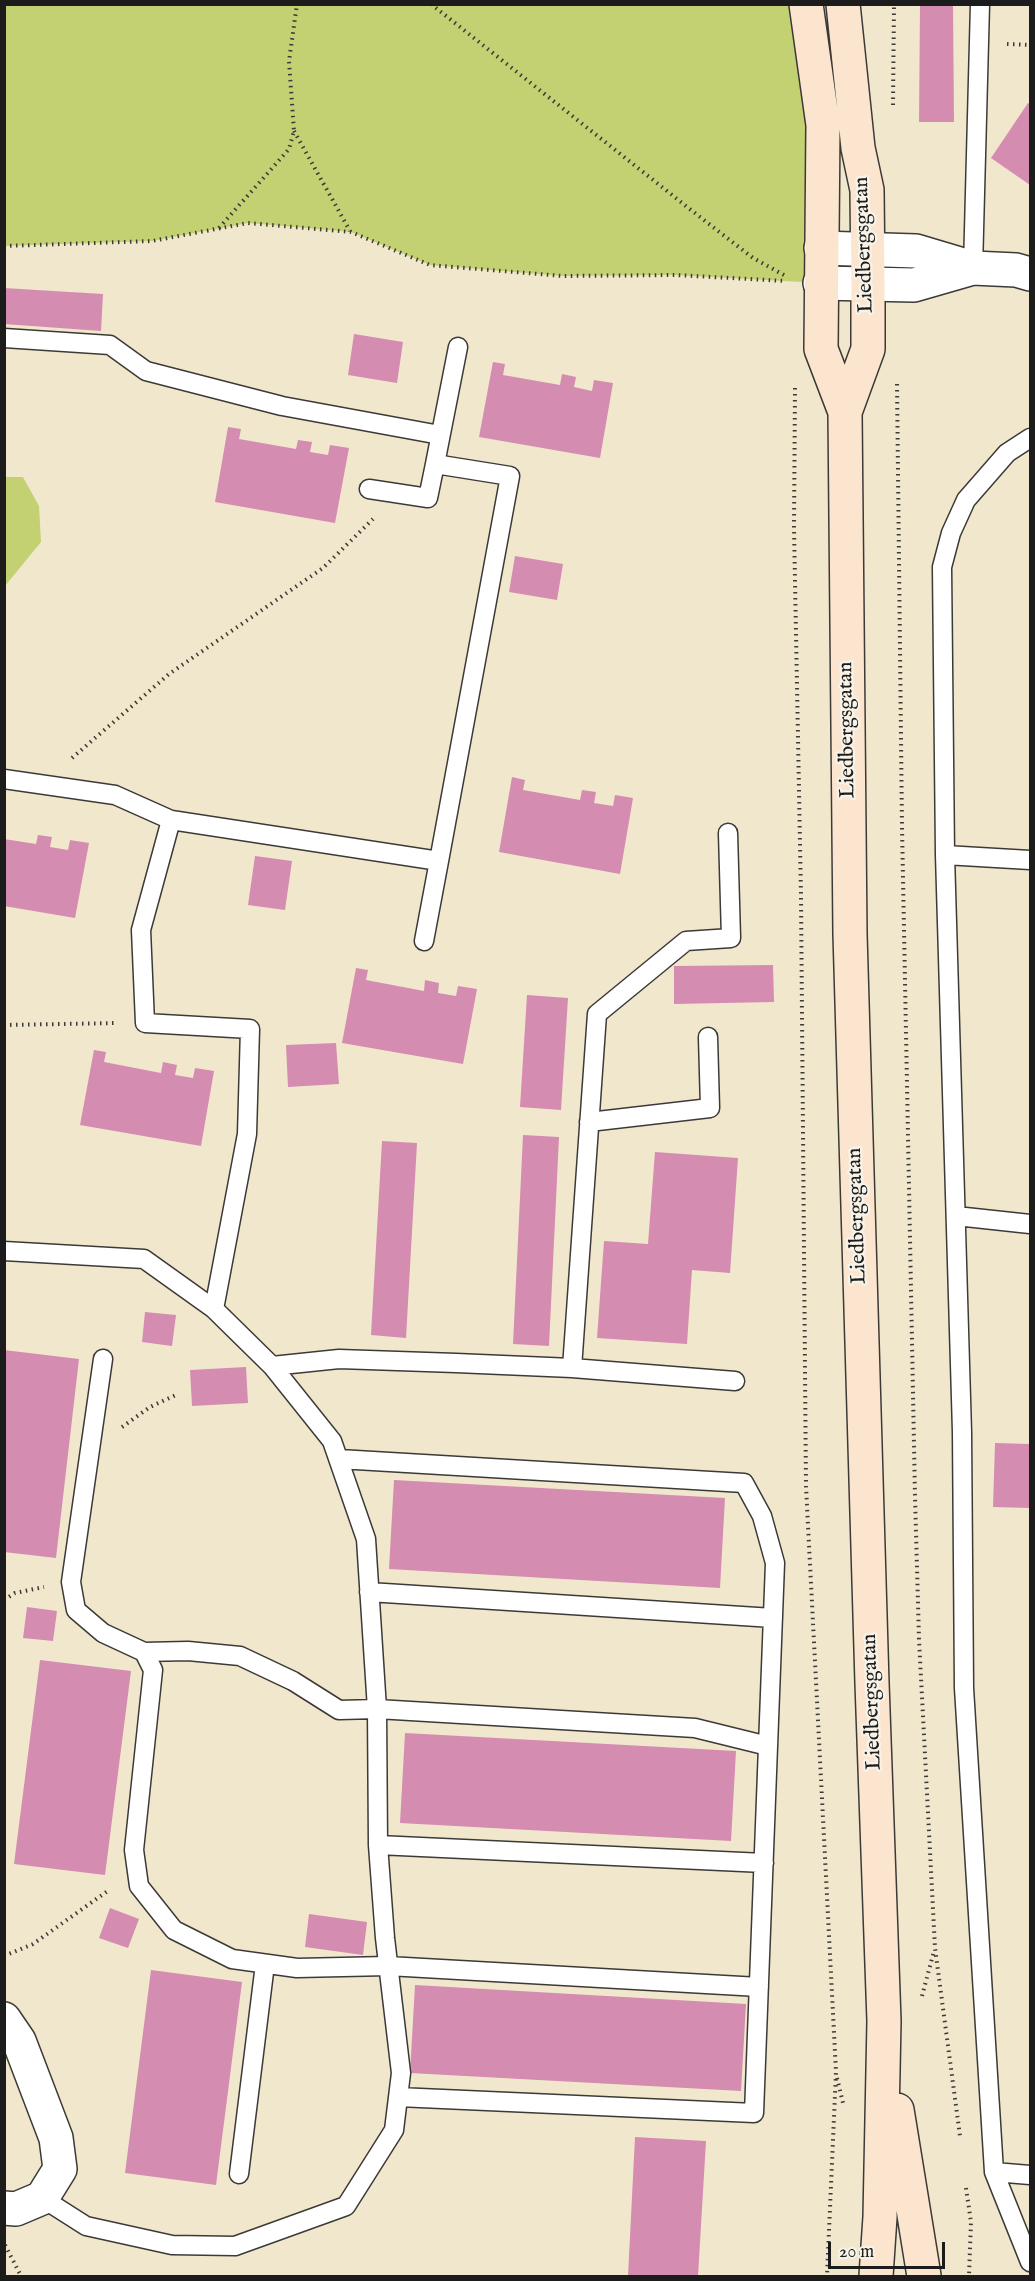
<!DOCTYPE html>
<style>
body{margin:0}
#map{position:relative;width:1035px;height:2281px;overflow:hidden;background:#f1e7cd;font-family:"IM FELL English",serif}
canvas{display:block}
.frame{position:absolute;inset:0;border:6px solid #1c1c1c;pointer-events:none}
.scale{position:absolute;left:828px;top:2242px;width:117px;height:27px;box-sizing:border-box;border:3px solid #1c1c1c;border-top:0;padding-left:8px;font-size:18px;line-height:21px;white-space:nowrap;color:#1c1c1c;-webkit-text-stroke:4px #f7f3e8;paint-order:stroke}
</style>
<div id="map">
<canvas width="1035" height="2281"></canvas>
<div class="frame"></div>
<div class="scale">20 m</div>
</div>
<script>
const ctx = document.querySelector('canvas').getContext('2d');
ctx.lineJoin = 'round';
function fillPath(path, color) { ctx.fillStyle = color; ctx.fill(path, 'evenodd'); }
const poly = rows => new Path2D(rows.map(r => 'M' + r).join(''));
function stroke(path, color, width, dash) { ctx.strokeStyle = color; ctx.lineWidth = width; ctx.lineCap = dash ? 'butt' : 'round'; ctx.setLineDash(dash || []); ctx.stroke(path); }
function write(font, color, halo, rows, align = 'center') {
  ctx.font = font + ' "IM FELL English",serif'; ctx.lineWidth = 4.5; ctx.setLineDash([]); ctx.textBaseline = 'middle'; ctx.strokeStyle = halo; ctx.fillStyle = color; for (const [text, x, y, turn = 0] of rows) {
    ctx.save(); ctx.translate(x, y); ctx.rotate((+turn || 0) * Math.PI / 180); ctx.textAlign = isNaN(turn) ? turn : align; if (halo) ctx.strokeText(text, 0, 0); ctx.fillText(text, 0, 0); ctx.restore();
  }
}
fillPath(poly([
 [4,5,806,5,820,283,675,275,562,276,430,265,351,232,248,223,152,241,5,246],
 [4,477,23,477,39,506,41,542,5,586]
]), '#c3d173');
fillPath(poly([
 [920,4,953,4,954,122,919,122],
 [1028,103,1030,104,1030,185,991,158],
 [4,288,103,294,101,331,4,324],
 [354,334,403,342,397,383,348,375],
 [493,362,505,364,503,375,560,385,562,374,576,377,574,387,592,391,594,380,613,383,600,458,479,437],
 [228,427,241,429,239,439,296,449,298,440,312,442,310,452,328,455,330,445,349,448,335,523,215,502],
 [515,556,563,564,557,600,509,592],
 [512,777,525,780,523,790,580,800,582,790,596,792,594,803,613,806,615,795,633,798,620,874,499,852],
 [38,835,52,837,50,847,68,850,70,840,89,843,75,918,4,906,4,839,36,844],
 [255,856,292,861,285,910,248,905],
 [773,965,774,1002,674,1004,674,966],
 [356,968,368,970,366,980,424,991,425,980,439,983,438,993,456,996,458,986,477,989,463,1064,342,1043],
 [527,995,568,998,561,1110,520,1107],
 [336,1043,339,1084,288,1087,286,1045],
 [94,1050,106,1052,104,1062,161,1073,163,1062,177,1065,175,1075,193,1078,195,1068,214,1071,201,1146,80,1125],
 [523,1135,559,1137,549,1346,513,1344],
 [382,1141,417,1143,406,1338,371,1335],
 [655,1152,738,1158,730,1273,692,1270,687,1344,597,1338,604,1241,648,1244],
 [145,1312,176,1315,172,1346,142,1342],
 [4,1350,79,1359,56,1558,4,1552],
 [246,1367,248,1403,192,1406,190,1370],
 [995,1443,1030,1444,1030,1508,993,1507],
 [394,1480,725,1498,720,1588,389,1569],
 [27,1607,57,1611,53,1641,23,1638],
 [40,1660,131,1671,105,1875,14,1864],
 [405,1733,736,1751,731,1841,400,1823],
 [110,1908,139,1919,128,1948,99,1938],
 [309,1914,367,1922,363,1955,305,1947],
 [151,1970,242,1982,216,2185,125,2173],
 [415,1985,746,2004,741,2091,410,2073],
 [635,2137,706,2141,698,2276,628,2276]
]), '#d58cb1');
const lane = poly([
 [973,268,980,4],
 [4,338,110,345,146,371,282,406,440,435],
 [1030,438,1007,453,966,500,951,533,942,567,945,855,962,1432,964,1688,994,2172,1030,2262],
 [369,489,428,498,435,464],
 [4,779,115,795,171,820,439,861,424,941],
 [171,820,141,930,145,1023,250,1029,247,1134,214,1309],
 [945,855,1030,860],
 [439,861,510,476,435,464,458,347],
 [589,1122,710,1108,708,1037],
 [956,1216,1030,1224],
 [4,1251,144,1259,214,1309,272,1366,332,1441,366,1539,377,1709,378,1845,385,1938,401,2073,394,2130,346,2206,235,2246,172,2245,86,2226,42,2198],
 [103,1359,71,1582,76,1610,103,1633,144,1652,153,1670,134,1850,139,1886,174,1930,232,1959,297,1968,388,1966,759,1987],
 [272,1366,339,1359,456,1363,572,1368,735,1381],
 [572,1368,597,1014,686,941,731,938,728,833],
 [339,1459,744,1483,762,1516,775,1563,754,2113,398,2097],
 [369,1592,773,1618],
 [144,1652,188,1651,240,1656,293,1681,339,1710,377,1709,695,1728,768,1746],
 [378,1845,764,1863],
 [994,2172,1030,2175],
 [239,2174,265,1964]
]);
const street = poly([
 [821,248,916,251,973,268,1016,270,1030,274],
 [820,283,914,285,973,268],
 [4,2019,19,2041,56,2138,60,2169,42,2198,16,2209,4,2208]
]);
const secondary = poly([
 [806,4,823,125,821,349,845,412,850,934,872,1683,884,2021,880,2217,876,2276],
 [843,4,858,148,867,190,868,284,868,349,845,412],
 [897,2110,924,2276]
]);
stroke(lane, '#3c3a37', 21);
stroke(street, '#3c3a37', 36);
stroke(secondary, '#3c3a37', 36);
stroke(poly([
 [431,4,691,210,753,258,784,275],
 [1007,44,1030,45],
 [893,105,894,4],
 [294,131,350,231],
 [219,228,289,149,294,131,289,61,297,4],
 [4,246,152,241,248,223,351,232,430,265,562,276,675,275,786,281],
 [897,384,902,826,915,1496,919,1639,935,1948,960,2136],
 [795,388,794,527,801,896,806,1486,836,2072,827,2276],
 [72,758,169,674,323,568,373,519],
 [4,1025,118,1023],
 [122,1427,150,1407,178,1394],
 [4,1600,15,1593,44,1587],
 [4,1956,33,1944,109,1890],
 [922,1996,934,1951],
 [837,2078,843,2103],
 [966,2188,971,2222,969,2276],
 [5,2245,21,2276]
]), '#3c3a37', 4, [1.5, 4.5]);
stroke(lane, '#fff', 18);
stroke(street, '#fff', 33);
stroke(secondary, '#fce5cf', 33);
write('21px', '#1c1c1c', '#f7f3e8', [
 ["Liedbergsgatan",865,245,-92],
 ["Liedbergsgatan",848,730,-91],
 ["Liedbergsgatan",858,1216,-92],
 ["Liedbergsgatan",873,1702,-92]
]);
</script>
